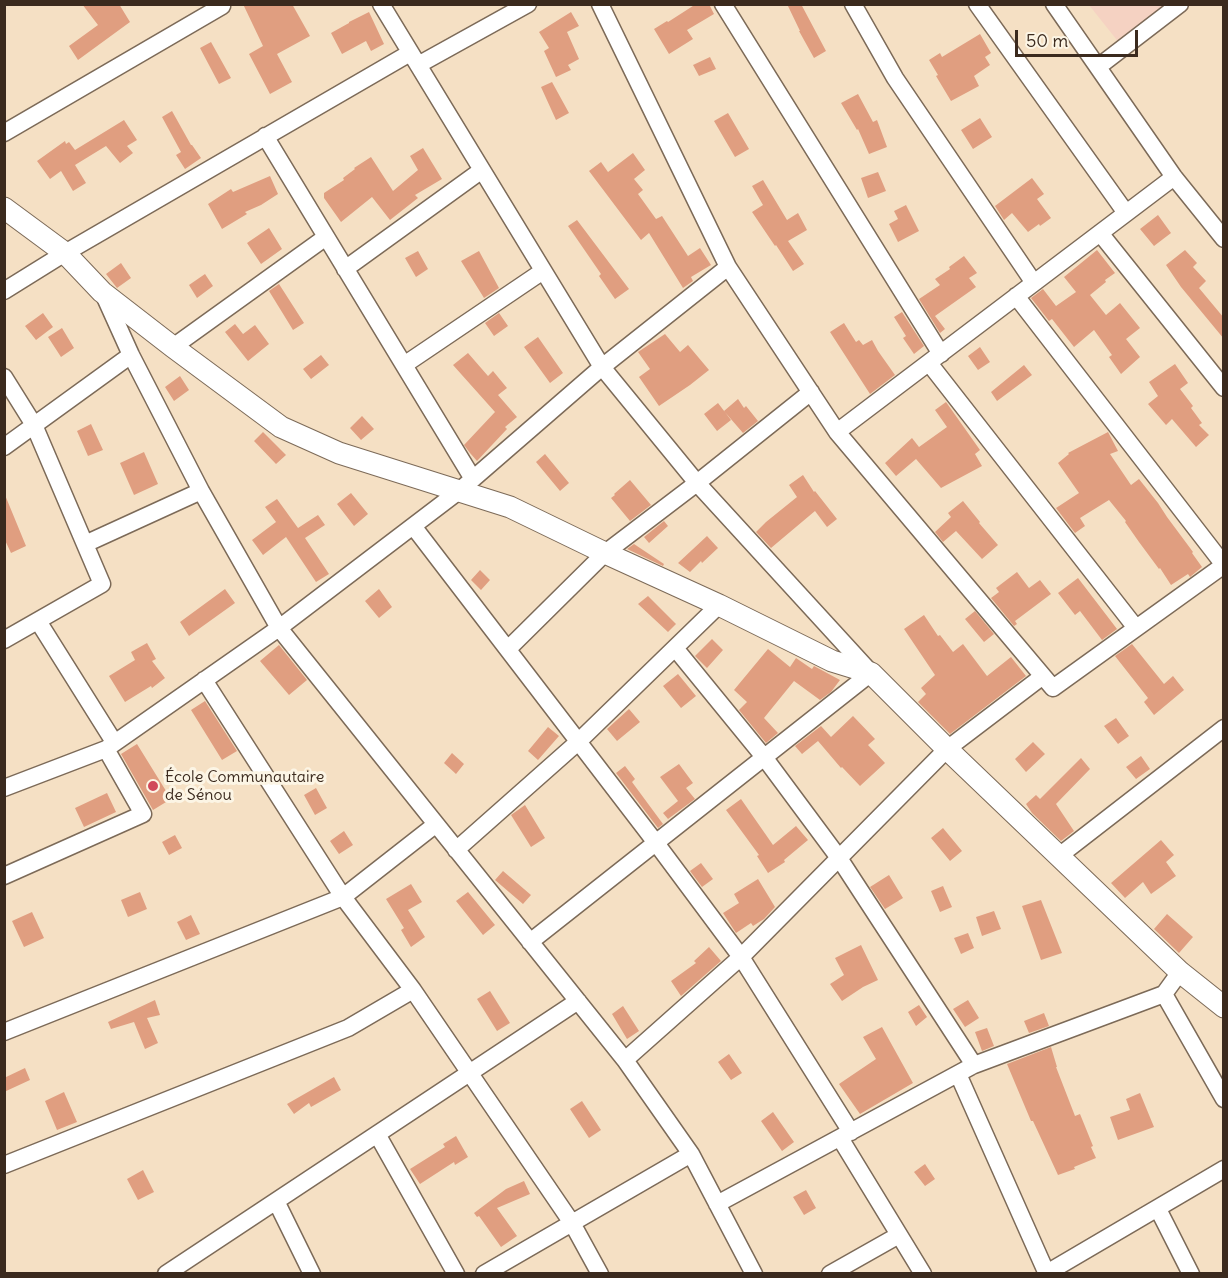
<!DOCTYPE html>
<meta charset="utf-8">
<style>
body{margin:0}
#map{position:relative;width:1228px;height:1278px;overflow:hidden;background:#f5e0c4;font-family:Delius,sans-serif}
canvas{display:block}
.frame{position:absolute;inset:0;border:6px solid #3b2a1e;pointer-events:none}
.scale{position:absolute;left:1015px;top:30px;width:123px;height:27px;box-sizing:border-box;border:3px solid #3b2a1e;border-top:0;padding-left:8px;font-size:18px;line-height:21px;white-space:nowrap;color:#3b2a1e;-webkit-text-stroke:4px #fcf5e5;paint-order:stroke}
</style>
<div id="map">
<canvas width="1228" height="1278"></canvas>
<div class="frame"></div>
<div class="scale">50 m</div>
</div>
<script>
const ctx = document.querySelector('canvas').getContext('2d');
ctx.lineJoin = 'round';
function fillPath(path, color) { ctx.fillStyle = color; ctx.fill(path, 'evenodd'); }
const poly = rows => new Path2D(rows.map(r => 'M' + r).join(''));
function stroke(path, color, width, dash) { ctx.strokeStyle = color; ctx.lineWidth = width; ctx.lineCap = dash ? 'butt' : 'round'; ctx.setLineDash(dash || []); ctx.stroke(path); }
function write(font, color, halo, rows, align = 'center') {
  ctx.font = font + ' Delius,sans-serif'; ctx.lineWidth = 6; ctx.setLineDash([]); ctx.textBaseline = 'middle'; ctx.strokeStyle = halo; ctx.fillStyle = color; for (const [text, x, y, turn = 0] of rows) {
    ctx.save(); ctx.translate(x, y); ctx.rotate((+turn || 0) * Math.PI / 180); ctx.textAlign = isNaN(turn) ? turn : align; if (halo) ctx.strokeText(text, 0, 0); ctx.fillText(text, 0, 0); ctx.restore();
  }
}
fillPath(poly([
 [1089,5,1170,5,1120,44]
]), '#f5d2c2');
fillPath(poly([
 [82,4,119,4,130,22,78,60,69,46,98,25],
 [243,4,292,4,310,36,277,54,292,82,270,94,249,54,263,46],
 [696,4,709,4,714,14,687,30,693,39,669,54,654,29,667,21,668,22],
 [787,4,801,4,826,51,814,58,799,31,800,31],
 [369,12,384,44,371,51,366,41,342,54,331,33,349,23,349,22],
 [571,12,579,26,567,32,579,59,568,65,571,70,556,77,544,51,549,48,539,32],
 [980,34,991,53,985,57,990,65,974,76,979,86,951,101,936,76,938,75,929,60,940,53,942,57],
 [211,42,231,78,219,84,200,48],
 [710,57,716,69,699,76,693,65],
 [552,82,569,113,556,120,541,87],
 [858,94,873,122,877,120,887,147,869,154,858,129,857,130,841,103],
 [172,111,191,145,192,145,201,158,185,169,176,155,181,152,162,117],
 [728,113,749,149,735,157,714,121],
 [980,118,992,137,973,149,961,130],
 [124,120,137,140,127,146,133,153,120,163,106,146,75,165,86,183,73,191,61,171,50,179,37,161,65,141,66,144,69,142,75,150],
 [423,148,442,179,415,195,418,198,390,220,372,197,341,222,324,198,324,193,344,180,343,178,355,169,354,168,371,157,393,191,418,170,410,156],
 [633,153,645,170,634,179,643,190,638,194,656,219,662,216,688,256,700,248,711,265,691,277,693,281,683,288,649,233,641,240,589,171,601,162,608,172],
 [878,172,886,191,868,198,861,178],
 [270,176,278,194,261,205,245,212,247,214,222,229,208,204,231,189,233,192],
 [1032,178,1044,194,1037,199,1051,218,1040,226,1039,224,1028,232,1012,213,1004,220,995,206],
 [763,180,787,220,798,213,807,230,788,241,804,264,793,271,776,245,775,246,752,212,763,205,752,186],
 [906,205,919,231,898,242,889,224,898,219,894,211],
 [1158,215,1171,233,1154,246,1140,229],
 [577,220,629,289,615,299,599,276,601,274,568,226],
 [269,228,282,249,261,264,247,243],
 [1097,250,1115,273,1105,280,1106,282,1090,295,1106,315,1120,303,1140,328,1126,339,1140,357,1121,374,1109,357,1112,355,1094,330,1074,347,1052,319,1049,321,1031,298,1043,289,1056,306,1076,292,1064,277],
 [1185,250,1197,263,1193,267,1206,281,1199,288,1224,318,1224,339,1181,287,1166,265],
 [418,251,428,269,416,277,405,258],
 [479,251,499,288,484,298,461,261],
 [964,256,977,273,969,278,976,287,935,316,945,329,940,333,919,299,940,285,935,279,950,269,949,267],
 [121,263,131,278,117,288,106,274],
 [205,274,213,286,197,298,189,285],
 [279,284,304,323,293,330,269,291],
 [902,312,924,346,914,354,903,338,906,336,894,317],
 [43,313,53,327,36,340,25,326],
 [499,313,508,326,494,336,485,323],
 [844,323,856,342,859,340,863,345,872,340,878,351,895,375,870,394,830,332],
 [235,324,243,334,255,325,269,344,248,361,225,332],
 [62,328,74,348,61,357,48,337],
 [665,334,680,352,688,345,709,370,690,385,659,406,639,377,650,369,638,352],
 [538,337,563,373,550,383,524,347],
 [980,347,990,362,978,370,968,356],
 [468,353,488,376,493,371,507,388,498,395,517,417,505,427,507,429,477,461,470,453,464,445,495,412,453,365],
 [321,355,329,365,311,379,303,369],
 [1175,364,1188,383,1180,389,1193,406,1191,408,1202,423,1199,425,1209,435,1196,447,1172,419,1166,425,1148,404,1158,396,1149,382],
 [1024,365,1032,375,997,401,991,392],
 [180,376,189,390,174,401,165,387],
 [738,399,744,408,746,406,758,421,743,433,724,411],
 [946,402,980,450,975,454,982,466,941,488,916,459,896,476,885,463,912,438,919,447,947,427,935,410],
 [718,403,731,420,717,431,704,414],
 [362,416,374,429,361,440,350,428],
 [91,424,103,450,88,456,77,431],
 [263,432,286,455,276,464,254,441],
 [1108,432,1118,451,1110,454,1131,485,1139,479,1158,503,1167,517,1193,552,1192,553,1202,567,1190,577,1188,574,1171,585,1160,568,1159,569,1139,542,1125,522,1126,521,1109,500,1080,518,1085,526,1075,533,1056,508,1079,493,1058,463,1069,454,1068,453],
 [144,452,158,484,134,495,120,463],
 [545,454,569,483,560,491,536,462],
 [803,475,814,492,815,491,837,519,827,527,815,511,771,548,756,532,766,522,797,497,789,485],
 [630,480,651,505,630,521,611,498,615,495,614,494],
 [351,493,368,514,354,526,337,504],
 [5,495,26,546,11,553,4,538],
 [277,499,298,528,318,515,325,525,305,538,329,574,316,582,286,537,263,555,252,540,276,522,265,507],
 [963,501,980,522,979,523,998,545,982,559,956,531,943,542,935,532,951,517,948,513],
 [664,521,668,526,649,543,644,537],
 [707,536,718,548,702,563,701,561,690,572,678,563],
 [634,544,664,564,663,566,627,549],
 [480,570,490,580,481,590,471,580],
 [1017,572,1029,588,1040,580,1051,594,1015,621,1017,624,1014,626,991,598,999,592,996,588],
 [1078,578,1117,629,1102,640,1080,611,1075,615,1058,593],
 [225,589,235,603,189,636,180,622],
 [379,589,392,607,379,618,365,601],
 [648,596,676,624,668,632,638,604],
 [975,611,994,634,984,642,965,619],
 [924,615,938,636,940,635,953,652,963,644,987,676,1011,657,1026,676,950,734,918,702,926,694,921,688,935,675,904,629],
 [712,639,723,650,707,668,695,656],
 [147,643,156,659,152,661,165,678,152,688,151,686,125,702,109,676,135,660,131,652],
 [1132,644,1164,684,1173,676,1184,690,1154,715,1144,702,1148,698,1115,656],
 [279,645,307,680,289,695,260,661],
 [768,649,790,667,796,658,812,669,814,666,840,680,831,692,820,700,794,681,764,718,778,733,766,743,739,710,747,702,734,690],
 [678,674,696,696,681,708,663,686],
 [205,701,237,751,222,760,191,710],
 [629,709,640,722,617,741,607,729],
 [853,716,875,739,868,745,885,763,860,786,842,767,841,768,818,741,802,754,795,746,821,726,831,737],
 [1116,718,1129,736,1118,744,1104,726],
 [548,727,559,736,538,760,528,751],
 [1033,742,1045,754,1026,772,1015,759],
 [137,744,171,799,153,810,121,754],
 [452,753,464,764,456,774,444,763],
 [1141,756,1150,769,1136,779,1126,767],
 [1081,758,1090,769,1056,804,1074,831,1061,841,1032,813,1026,804,1036,795,1040,799],
 [679,764,693,783,686,788,695,799,668,819,663,813,678,801,660,777],
 [625,766,635,779,632,782,663,824,658,828,616,773],
 [316,788,327,808,315,815,304,795],
 [107,793,116,812,84,827,75,808],
 [741,799,773,845,796,826,808,840,784,860,785,862,768,873,757,856,759,855,726,810],
 [525,805,545,838,531,847,511,815],
 [943,828,962,851,950,861,931,838],
 [344,831,353,845,339,854,330,841],
 [175,835,182,848,169,855,162,842],
 [1161,840,1174,855,1166,862,1176,876,1151,894,1143,882,1125,898,1111,883],
 [701,863,713,879,702,887,690,871],
 [503,871,531,895,523,904,495,880],
 [889,875,903,898,885,909,870,887],
 [758,879,775,907,764,919,753,926,751,923,736,933,723,913,739,903,734,894],
 [411,884,422,902,408,910,425,937,411,947,401,930,404,928,386,899],
 [943,886,952,907,940,912,931,891],
 [140,892,147,909,128,917,121,900],
 [468,892,495,925,483,935,456,901],
 [1041,900,1062,953,1041,960,1022,906],
 [994,911,1001,929,982,936,976,917],
 [32,912,44,938,24,947,12,921],
 [1167,914,1193,937,1179,953,1154,929],
 [191,915,200,934,186,940,177,922],
 [968,933,974,948,961,954,954,938],
 [861,945,878,980,863,987,842,1001,830,984,844,975,835,958],
 [709,947,721,961,681,996,671,981,696,963,694,961],
 [490,991,510,1023,497,1031,477,999],
 [155,1000,160,1015,147,1018,158,1043,145,1049,134,1022,111,1029,108,1022],
 [968,1000,979,1018,965,1027,953,1009],
 [919,1005,927,1017,916,1026,908,1012],
 [623,1006,639,1031,627,1039,612,1014],
 [1044,1013,1049,1026,1029,1033,1024,1021],
 [882,1027,913,1083,860,1114,839,1084,876,1059,863,1037],
 [987,1028,994,1046,982,1051,975,1032],
 [1051,1047,1057,1067,1056,1067,1075,1116,1080,1114,1093,1146,1091,1147,1096,1158,1074,1167,1075,1169,1058,1175,1033,1121,1031,1121,1007,1064],
 [729,1054,742,1073,731,1080,718,1062],
 [25,1068,30,1080,4,1092,4,1078],
 [334,1077,341,1090,311,1107,309,1103,294,1114,287,1104],
 [64,1092,77,1122,57,1130,45,1101],
 [1140,1093,1154,1127,1118,1140,1110,1117,1130,1110,1126,1099],
 [582,1101,601,1130,589,1138,570,1109],
 [773,1112,794,1142,782,1151,761,1121],
 [456,1136,468,1157,455,1165,454,1162,420,1184,410,1169,445,1147,443,1144],
 [925,1164,935,1179,925,1186,914,1172],
 [143,1170,154,1192,138,1200,127,1179],
 [524,1181,530,1194,497,1208,517,1236,501,1247,479,1216,477,1217,474,1213,506,1189],
 [806,1190,816,1208,804,1215,793,1197]
]), '#e09e80');
const minor = poly([
 [381,4,602,367,697,483,871,673,530,942],
 [723,4,941,354],
 [853,4,895,78,1034,283],
 [977,4,1126,213],
 [1054,4,1174,177,1224,239],
 [418,65,528,4],
 [1098,67,1180,4],
 [4,133,222,6],
 [265,136,473,479],
 [1100,233,1224,388],
 [728,267,837,432,1053,688,1224,565],
 [345,269,482,170],
 [4,291,65,253,410,53],
 [103,293,131,355,201,491,279,628,625,1060,691,1154,754,1274],
 [1016,296,1224,565],
 [173,347,326,237],
 [929,363,1136,628],
 [404,365,543,271],
 [4,377,34,425,102,584,4,640],
 [837,432,1174,177],
 [4,447,131,355],
 [413,526,656,843,741,957,851,1132],
 [85,544,201,491],
 [38,621,114,742],
 [675,648,764,757,839,858,974,1065],
 [508,649,605,553,697,483,811,392],
 [204,680,343,897,413,990,572,1223,600,1274],
 [4,788,106,749,279,628,459,491,602,367,728,267,600,4],
 [456,850,578,742,719,605],
 [1059,856,1224,728],
 [4,876,143,814,106,749],
 [1164,994,1224,1099],
 [4,1032,343,897,435,825],
 [625,1060,741,957,947,749,1043,676],
 [958,1074,1047,1274],
 [377,1134,456,1274],
 [840,1138,923,1274],
 [4,1165,348,1028,413,990],
 [276,1201,312,1274],
 [717,1204,974,1065,1164,994,1180,972],
 [1158,1209,1191,1274],
 [1047,1273,1224,1169],
 [166,1274,578,1001],
 [484,1274,691,1154],
 [830,1274,899,1235]
]);
const tertiary = poly([
 [4,208,65,253,102,292,173,347,281,427,339,453,510,507,605,553,719,605,832,661,871,673,947,749,1180,972,1224,1007]
]);
stroke(minor, '#7c6a58', 19);
stroke(tertiary, '#7c6a58', 23);
stroke(minor, '#fff', 16);
stroke(tertiary, '#fff', 21);
for (const [x, y, r, color] of [
 [153,786,6,"#d1495b"]
]) { const dot = new Path2D(); dot.arc(x, y, r, 0, 2 * Math.PI); ctx.fillStyle = color; ctx.fill(dot); stroke(dot, '#fcf5e5', 2); }
write('16px', '#3b2a1e', '#fcf5e5', [
 ["École Communautaire",165,777],
 ["de Sénou",165,795]
], 'left');
</script>
